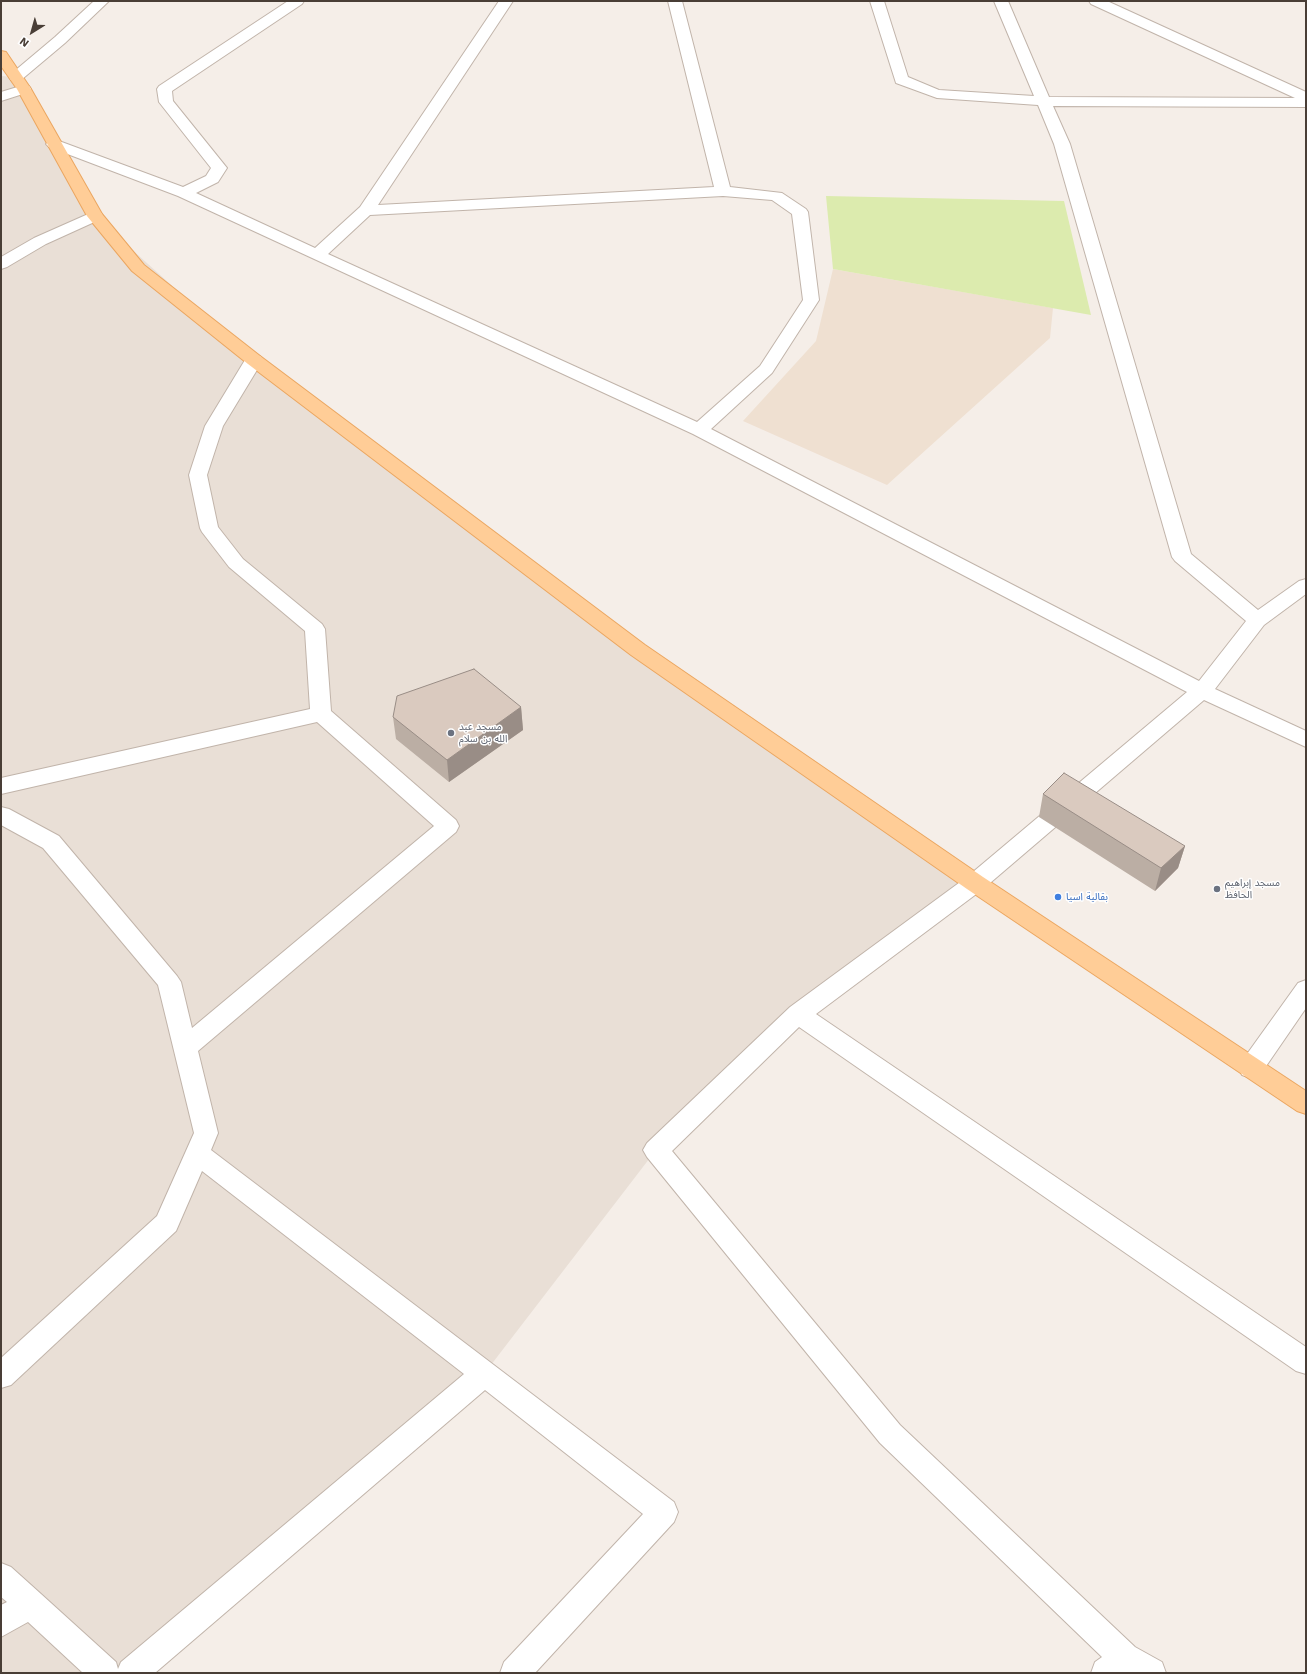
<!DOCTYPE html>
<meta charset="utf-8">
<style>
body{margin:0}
#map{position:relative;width:1307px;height:1674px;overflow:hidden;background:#f5eee8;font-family:"Work Sans",sans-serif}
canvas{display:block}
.frame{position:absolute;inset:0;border:2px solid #493e36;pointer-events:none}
.north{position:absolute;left:12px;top:12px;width:40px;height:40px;-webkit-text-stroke:3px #fff;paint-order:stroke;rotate:217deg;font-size:11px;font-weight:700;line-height:16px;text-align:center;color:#493e36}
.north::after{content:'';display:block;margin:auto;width:14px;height:18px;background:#493e36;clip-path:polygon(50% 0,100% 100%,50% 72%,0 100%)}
</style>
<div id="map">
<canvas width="1307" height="1674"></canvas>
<div class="frame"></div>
<div class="north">N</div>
</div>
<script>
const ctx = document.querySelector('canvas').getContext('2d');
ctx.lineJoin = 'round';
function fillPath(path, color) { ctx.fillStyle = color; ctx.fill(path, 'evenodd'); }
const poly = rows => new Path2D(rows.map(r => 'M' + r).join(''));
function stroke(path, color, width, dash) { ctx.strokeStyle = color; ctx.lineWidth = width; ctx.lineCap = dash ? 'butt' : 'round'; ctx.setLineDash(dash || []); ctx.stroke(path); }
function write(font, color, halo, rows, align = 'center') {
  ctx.font = font + ' "Work Sans","Noto Sans Arabic",sans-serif'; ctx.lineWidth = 3; ctx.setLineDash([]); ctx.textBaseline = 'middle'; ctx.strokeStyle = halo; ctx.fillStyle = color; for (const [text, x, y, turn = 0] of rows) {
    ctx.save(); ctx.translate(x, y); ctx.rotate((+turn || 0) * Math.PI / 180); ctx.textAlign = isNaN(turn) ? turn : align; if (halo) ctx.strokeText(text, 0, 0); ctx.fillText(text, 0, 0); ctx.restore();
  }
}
fillPath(poly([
 [1,76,16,77,95,216,254,360,638,650,975,883,723,1086,656,1150,484,1374,132,1673,1,1673]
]), '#e9dfd6');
fillPath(poly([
 [833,269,1053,308,1050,338,887,485,743,421,816,341]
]), '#efe0d1');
fillPath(poly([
 [826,196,1064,201,1091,315,833,269]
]), '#dcebae');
const minor = poly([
 [94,1,109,1,65,43,21,80,16,81,11,80,9,77,11,74,55,37,94,1],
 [288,1,304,1,302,4,172,91,173,101,227,168,218,182,196,193,315,248,360,207,499,1,513,1,378,205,714,187,668,1,682,1,730,187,782,193,806,209,808,212,819,300,772,373,711,429,1199,681,1246,621,1175,561,1172,557,1054,144,1038,105,937,98,896,83,870,1,884,1,908,77,939,90,1034,96,994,1,1008,1,1049,97,1295,98,1091,4,1089,1,1107,1,1306,92,1306,107,1053,106,1070,144,1191,554,1258,610,1299,581,1306,579,1306,594,1264,625,1215,689,1306,731,1306,747,1204,700,983,889,816,1014,1306,1347,1306,1374,1296,1371,799,1027,672,1151,900,1425,1135,1647,1162,1662,1166,1673,1091,1673,1095,1662,1102,1657,880,1443,647,1157,643,1150,647,1143,790,1007,967,877,1187,692,693,434,178,196,49,147,46,144,49,141,54,139,59,141,183,187,206,176,211,168,159,102,157,89,159,86,288,1],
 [723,196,772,200,792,214,803,300,760,366,697,422,328,254,370,215,723,196],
 [24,85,29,86,31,89,29,92,1,101,1,92,24,85],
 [95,211,101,213,103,216,101,219,46,244,7,267,1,269,1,257,34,238,95,211],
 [254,355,260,356,263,360,223,426,207,475,218,527,243,559,322,624,325,629,331,711,456,820,459,826,456,832,198,1051,218,1133,211,1150,674,1502,678,1512,674,1522,535,1673,500,1673,504,1662,643,1514,485,1390,155,1673,83,1673,28,1622,1,1637,1,1605,7,1602,1,1597,1,1563,11,1567,41,1594,116,1662,118,1669,121,1662,464,1374,202,1171,176,1231,11,1385,1,1388,1,1358,157,1216,194,1133,158,985,43,848,1,825,1,807,9,809,59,836,177,976,181,982,192,1028,434,826,317,722,1,794,1,778,310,709,305,631,229,567,202,532,200,528,189,475,205,426,245,360,248,356,254,355],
 [1306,980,1306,1008,1260,1075,1251,1078,1242,1075,1239,1068,1242,1061,1298,983,1306,980]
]);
const major = poly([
 [1,51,6,52,31,89,102,214,144,265,260,356,645,645,983,877,1306,1091,1306,1114,1297,1111,967,889,631,655,248,364,132,271,87,216,17,89,1,66,1,51]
]);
stroke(minor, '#c1b4aa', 2);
stroke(major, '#eba660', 2);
fillPath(minor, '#fff');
fillPath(major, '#ffcd97');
fillPath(poly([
 [521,707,523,730,449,782,396,739,393,717],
 [1043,794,1185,846,1178,868,1155,891,1039,817]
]), '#bbaea4');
fillPath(poly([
 [521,707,523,730,449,782,447,760],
 [1185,846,1178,868,1155,891,1161,868]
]), '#998d86');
const building = poly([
 [474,669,521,707,447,760,393,717,397,696,474,669],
 [1064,773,1185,846,1161,868,1043,794,1064,773]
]);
fillPath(building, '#dacabf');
stroke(building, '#998d86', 1);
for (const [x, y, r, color] of [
 [451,733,4,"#6b7280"],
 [1217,889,4,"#6b7280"],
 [1058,897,4,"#3f7fe0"]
]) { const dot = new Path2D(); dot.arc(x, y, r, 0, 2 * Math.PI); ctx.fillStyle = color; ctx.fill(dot); stroke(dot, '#fff', 1.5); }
write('10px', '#5b616d', '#fff', [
 ["مسجد عبد",459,727],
 ["الله بن سلام",459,739],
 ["مسجد إبراهيم",1225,883],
 ["الحافظ",1225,895]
], 'left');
write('10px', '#366cbe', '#fff', [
 ["بقالية اسيا",1066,897]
], 'left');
</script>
